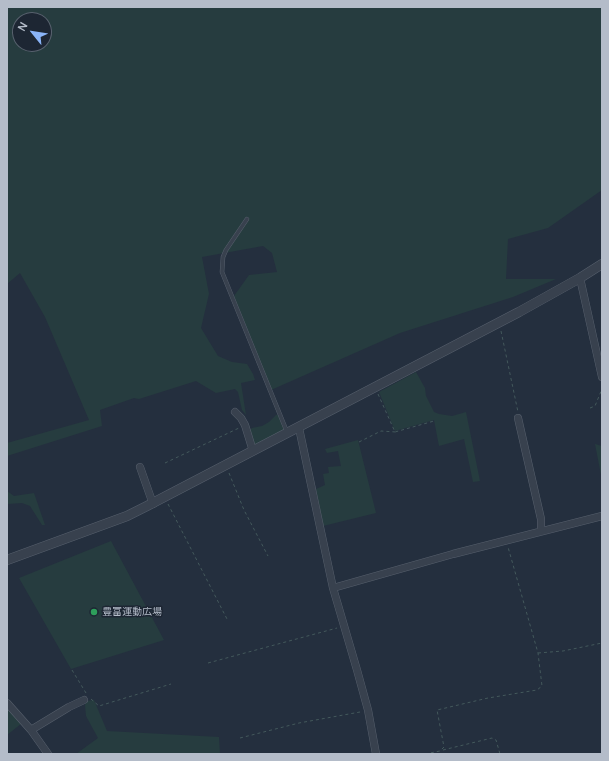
<!DOCTYPE html>
<meta charset="utf-8">
<style>
body{margin:0}
#map{position:relative;width:609px;height:761px;overflow:hidden;background:#242f3e;font-family:Manrope,sans-serif}
canvas{display:block}
.frame{position:absolute;inset:0;border:8px solid #b4bcc9;pointer-events:none}
.north{position:absolute;left:12px;top:12px;width:40px;height:40px;box-sizing:border-box;background:#1d2633;border:1px solid #59626f;border-radius:50%;rotate:300deg;font-size:11px;font-weight:700;line-height:16px;text-align:center;color:#b4bcc9}
.north::after{content:'';display:block;margin:auto;width:14px;height:18px;background:#8ab4f8;clip-path:polygon(50% 0,100% 100%,50% 72%,0 100%)}
</style>
<div id="map">
<canvas width="609" height="761"></canvas>
<div class="frame"></div>
<div class="north">N</div>
</div>
<script>
const ctx = document.querySelector('canvas').getContext('2d');
ctx.lineJoin = 'round';
function fillPath(path, color) { ctx.fillStyle = color; ctx.fill(path, 'evenodd'); }
const poly = rows => new Path2D(rows.map(r => 'M' + r).join(''));
function stroke(path, color, width, dash) { ctx.strokeStyle = color; ctx.lineWidth = width; ctx.lineCap = dash ? 'butt' : 'round'; ctx.setLineDash(dash || []); ctx.stroke(path); }
function write(font, color, halo, rows, align = 'center') {
  ctx.font = font + ' Manrope,"Noto Sans JP",sans-serif'; ctx.lineWidth = 3; ctx.setLineDash([]); ctx.textBaseline = 'middle'; ctx.strokeStyle = halo; ctx.fillStyle = color; for (const [text, x, y, turn = 0] of rows) {
    ctx.save(); ctx.translate(x, y); ctx.rotate((+turn || 0) * Math.PI / 180); ctx.textAlign = isNaN(turn) ? turn : align; if (halo) ctx.strokeText(text, 0, 0); ctx.fillText(text, 0, 0); ctx.restore();
  }
}
fillPath(poly([
 [7,7,602,7,602,190,548,228,508,239,506,279,556,279,513,297,400,333,271,390,234,296,249,275,277,272,272,253,263,246,202,257,209,294,201,328,218,356,232,362,247,364,253,374,255,380,241,383,246,415,242,410,238,392,235,389,216,393,196,381,139,399,134,398,100,410,102,426,7,456,7,443,89,420,45,317,20,273,7,284],
 [20,20,44,20,44,44,20,44],
 [416,372,425,388,426,396,434,412,439,414,452,416,466,412,480,481,473,482,464,439,439,446,434,420,395,431,379,392],
 [276,415,278,415,284,430,256,445,254,444,249,431,252,428,262,426,269,422],
 [358,440,376,513,323,526,316,489,325,485,323,474,329,473,328,467,341,466,338,451,327,453,325,449],
 [595,444,602,446,602,480],
 [7,491,14,496,34,493,45,525,42,525,30,506,22,503,7,504],
 [111,541,164,640,71,669,19,578],
 [94,700,107,731,219,737,220,754,76,754,98,738,86,716,85,705,87,701],
 [7,706,22,723,7,735]
]), '#263c3f');
const service = poly([
 [247,219,226,250,223,257,222,272,287,432]
]);
const minor = poly([
 [580,278,602,377],
 [235,412,241,418,245,425,253,451],
 [518,418,541,519,541,531],
 [299,428,333,588,357,670,368,710,376,754],
 [140,467,153,504],
 [333,588,453,554,602,516],
 [7,703,31,730,48,754],
 [31,730,69,707,84,700]
]);
const tertiary = poly([
 [7,560,127,516,147,506,519,312,580,278,602,264]
]);
stroke(service, '#565f6c', 4.5);
stroke(minor, '#565f6c', 8);
stroke(tertiary, '#565f6c', 10);
stroke(poly([
 [501,331,518,412],
 [378,394,395,432,434,421],
 [590,408,595,406,602,389],
 [359,442,381,431,396,432],
 [165,463,239,428],
 [229,473,244,510,268,556],
 [168,504,227,619],
 [538,653,563,651,602,643],
 [208,663,337,628],
 [72,670,86,693],
 [91,699,99,706,171,684],
 [240,738,299,723,360,712],
 [443,750,492,738,496,740,500,754],
 [425,754,440,751,444,747,437,710,488,698,537,690,542,686,538,653,508,547]
]), '#44595c', 1, [3, 3]);
stroke(service, '#38414e', 3.5);
stroke(minor, '#38414e', 7);
stroke(tertiary, '#38414e', 9);
for (const [x, y, r, color] of [
 [94,612,4,"#2e9e5b"]
]) { const dot = new Path2D(); dot.arc(x, y, r, 0, 2 * Math.PI); ctx.fillStyle = color; ctx.fill(dot); stroke(dot, '#1d2633', 1.5); }
write('10px', '#b4bcc9', '#1d2633', [
 ["豊富運動広場",102,612]
], 'left');
</script>
